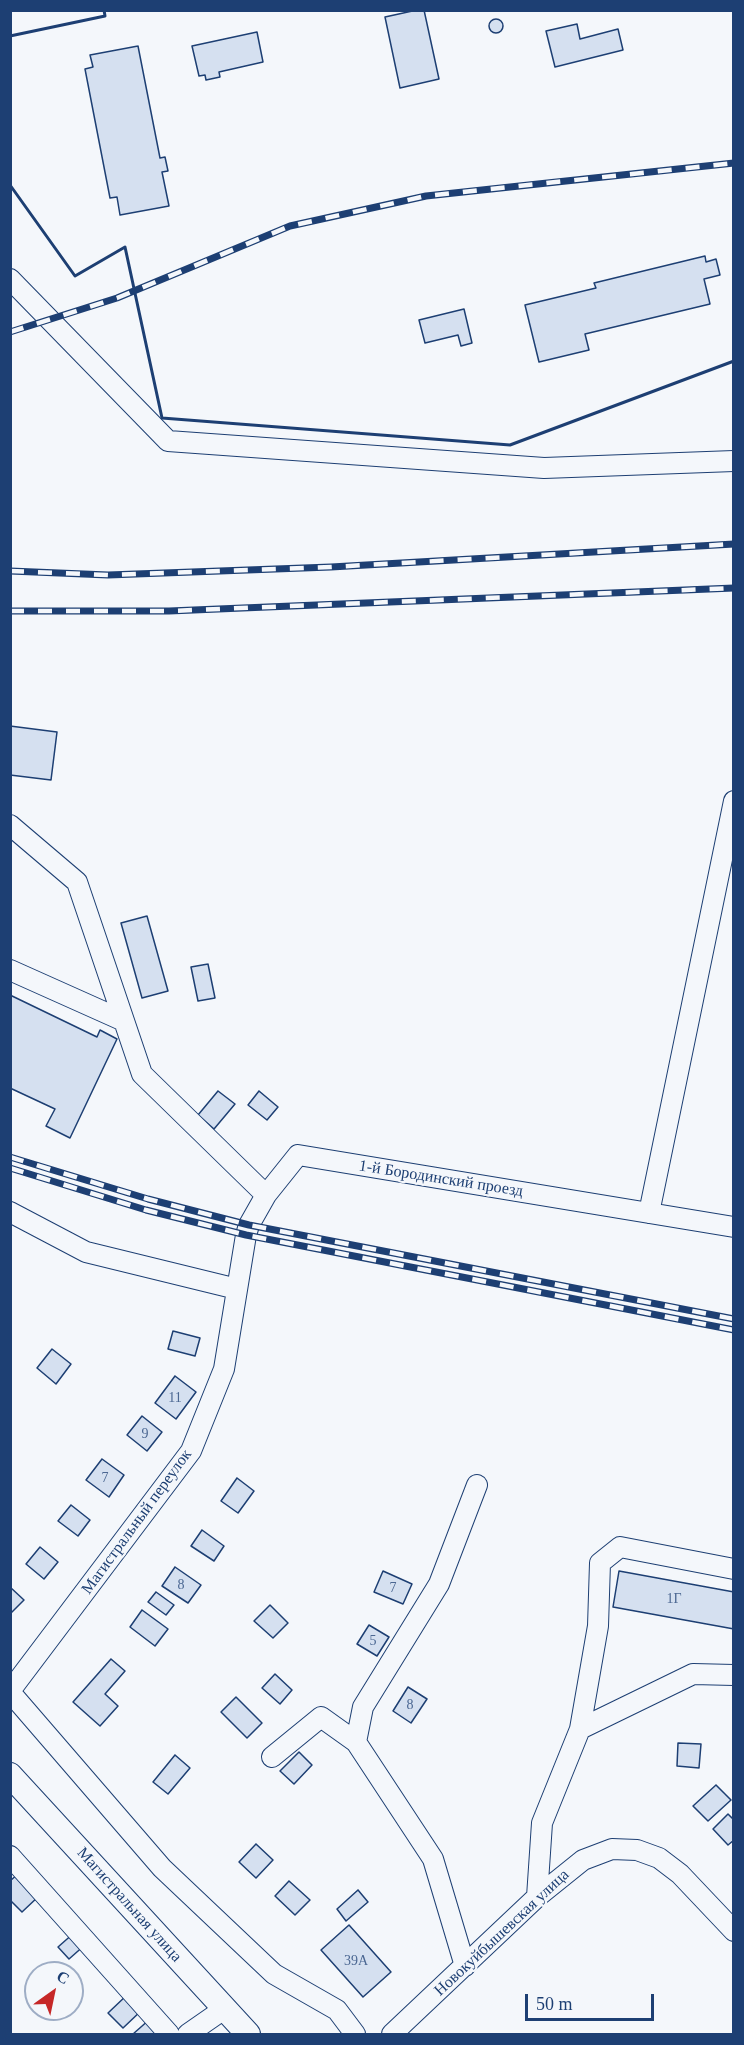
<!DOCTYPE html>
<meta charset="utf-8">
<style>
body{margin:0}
#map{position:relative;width:744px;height:2045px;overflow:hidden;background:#f4f7fb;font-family:"Times New Roman",serif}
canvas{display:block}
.frame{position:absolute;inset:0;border:12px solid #1d3f73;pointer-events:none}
.north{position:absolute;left:24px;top:1961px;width:60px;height:60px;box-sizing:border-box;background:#f4f7fb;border:2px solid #9eadc5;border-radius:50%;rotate:33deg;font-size:16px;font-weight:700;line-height:24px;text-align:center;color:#1d3f73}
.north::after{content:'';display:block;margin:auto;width:21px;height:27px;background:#c62828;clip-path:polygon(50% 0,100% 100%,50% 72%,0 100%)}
.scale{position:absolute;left:525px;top:1994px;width:129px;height:27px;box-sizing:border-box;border:3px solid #1d3f73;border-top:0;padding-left:8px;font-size:18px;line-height:21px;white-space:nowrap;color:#1d3f73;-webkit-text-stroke:4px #f4f7fb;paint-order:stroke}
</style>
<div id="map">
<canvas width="744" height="2045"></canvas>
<div class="frame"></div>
<div class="north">С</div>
<div class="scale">50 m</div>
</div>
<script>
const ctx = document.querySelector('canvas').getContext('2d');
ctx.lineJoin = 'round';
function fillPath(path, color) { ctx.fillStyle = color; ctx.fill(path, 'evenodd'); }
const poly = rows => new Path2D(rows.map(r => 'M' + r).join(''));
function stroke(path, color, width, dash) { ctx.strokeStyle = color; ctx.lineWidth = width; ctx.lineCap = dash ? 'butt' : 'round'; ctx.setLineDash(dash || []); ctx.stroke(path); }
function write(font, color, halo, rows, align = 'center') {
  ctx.font = font + ' "Times New Roman",serif'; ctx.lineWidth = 4.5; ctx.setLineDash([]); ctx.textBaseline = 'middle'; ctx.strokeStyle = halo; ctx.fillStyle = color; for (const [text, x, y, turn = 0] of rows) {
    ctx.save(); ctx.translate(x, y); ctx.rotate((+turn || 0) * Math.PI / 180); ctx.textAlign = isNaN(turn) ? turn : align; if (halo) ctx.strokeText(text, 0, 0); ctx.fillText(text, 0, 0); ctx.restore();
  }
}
const building = poly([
 [417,10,424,10,439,79,400,88,385,17,417,10],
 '489 26a7 7 0 1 1 14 0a7 7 0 1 1-14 0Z',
 [577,24,580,39,618,29,623,50,555,67,546,31,577,24],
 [257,32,263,62,219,72,220,77,206,80,205,75,199,76,192,46,257,32],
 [138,46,160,158,165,157,168,171,162,172,169,206,120,215,117,197,110,198,85,69,93,67,90,55,138,46],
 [705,256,706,262,716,259,720,275,704,279,710,304,585,334,589,350,539,362,525,305,596,288,594,283,705,256],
 [464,309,472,343,461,346,458,335,425,343,419,320,464,309],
 [10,726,57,732,51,780,10,775,10,726],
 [147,916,168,991,142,998,121,923,147,916],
 [208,964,215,998,198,1001,191,967,208,964],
 [10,995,97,1037,100,1030,117,1039,70,1138,46,1126,55,1109,10,1088,10,995],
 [218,1091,235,1104,214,1129,198,1115,218,1091],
 [259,1091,278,1107,267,1120,248,1105,259,1091],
 [173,1331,200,1338,195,1356,168,1349,173,1331],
 [52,1349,71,1364,56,1384,37,1368,52,1349],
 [175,1376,196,1392,176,1419,155,1403,175,1376],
 [142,1416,162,1432,147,1451,127,1435,142,1416],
 [102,1459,124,1475,109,1497,86,1480,102,1459],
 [237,1478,254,1491,238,1513,221,1501,237,1478],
 [71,1505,90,1520,78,1536,58,1521,71,1505],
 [202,1530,224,1546,214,1561,191,1546,202,1530],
 [40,1547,58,1562,44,1579,26,1564,40,1547],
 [175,1567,201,1585,188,1603,162,1586,175,1567],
 [383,1571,412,1584,403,1604,374,1592,383,1571],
 [619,1571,734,1592,734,1629,613,1607,619,1571],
 [10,1587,24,1600,10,1614,10,1587],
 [156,1592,174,1605,166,1615,148,1602,156,1592],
 [270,1605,288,1623,273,1638,254,1621,270,1605],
 [142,1610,168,1629,155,1646,130,1627,142,1610],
 [369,1625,389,1637,377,1656,357,1644,369,1625],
 [111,1659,125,1671,105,1694,118,1706,100,1726,73,1702,111,1659],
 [275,1674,292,1690,280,1704,262,1688,275,1674],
 [408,1687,427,1699,411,1723,393,1711,408,1687],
 [236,1697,262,1723,247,1738,221,1712,236,1697],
 [678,1743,701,1744,699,1768,677,1766,678,1743],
 [299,1752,312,1765,294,1784,280,1771,299,1752],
 [175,1755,190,1768,168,1794,153,1782,175,1755],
 [716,1785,731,1800,708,1821,693,1806,716,1785],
 [728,1814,734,1820,734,1840,728,1845,713,1829,728,1814],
 [256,1844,273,1860,256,1878,239,1862,256,1844],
 [19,1873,40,1895,22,1912,10,1900,10,1881,19,1873],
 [289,1881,310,1900,295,1915,275,1896,289,1881],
 [358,1890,368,1902,346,1921,337,1909,358,1890],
 [349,1925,391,1972,363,1997,321,1950,349,1925],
 [75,1932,86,1944,69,1959,58,1947,75,1932],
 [128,1994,143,2009,123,2028,108,2013,128,1994],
 [150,2019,160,2034,133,2034,150,2019]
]);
fillPath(building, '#d5e0f0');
stroke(building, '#1d3f73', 1.5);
const minor = poly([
 [10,279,168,441,544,468,734,461],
 [10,825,77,882,142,1074,266,1195],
 [10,970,124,1021],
 [10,1212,86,1252,237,1289],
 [649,1213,734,801],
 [10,1691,191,1451,224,1369,246,1235,249,1225,266,1195,298,1155,734,1227],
 [10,1692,162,1868,274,1974,337,2010,355,2034],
 [580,1729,693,1674,734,1675],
 [272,1757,321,1717,356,1742],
 [10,1856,169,2034],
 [537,1897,542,1823,580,1729,598,1626,600,1563,620,1547,734,1569],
 [465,1966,433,1859,356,1742,363,1707,439,1584,477,1485],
 [188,2034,224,2009],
 [392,2034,537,1897,583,1860,612,1849,637,1850,659,1858,680,1874,734,1931]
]);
const major = poly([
 [10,1775,248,2034]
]);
stroke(minor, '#1d3f73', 22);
stroke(major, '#1d3f73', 26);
stroke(minor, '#f4f7fb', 20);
stroke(major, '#f4f7fb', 24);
const rail = poly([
 [10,332,117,298,290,226,426,196,734,163],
 [10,571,108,575,331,567,734,544],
 [10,611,169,611,734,588],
 [10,1157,148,1199,249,1225,734,1319],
 [10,1168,146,1210,246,1235,734,1330]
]);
stroke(rail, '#1d3f73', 7);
stroke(rail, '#f4f7fb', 4.5, [14]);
stroke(poly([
 [10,36,105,16,104,10],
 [10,185,75,276,125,247,162,418,510,445,734,361]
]), '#1d3f73', 3);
write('14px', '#4b6792', null, [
 ["11",175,1398],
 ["9",145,1434],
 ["7",105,1478],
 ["8",181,1585],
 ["7",393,1588],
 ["1Г",674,1599],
 ["5",373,1641],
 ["8",410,1705],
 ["39А",356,1961]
]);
write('16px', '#1d3f73', '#f4f7fb', [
 ["1-й Бородинский проезд",441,1179,9],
 ["Магистральный переулок",137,1522,-54],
 ["Магистральная улица",129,1905,48],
 ["Новокуйбышевская улица",502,1933,-43]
]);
</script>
